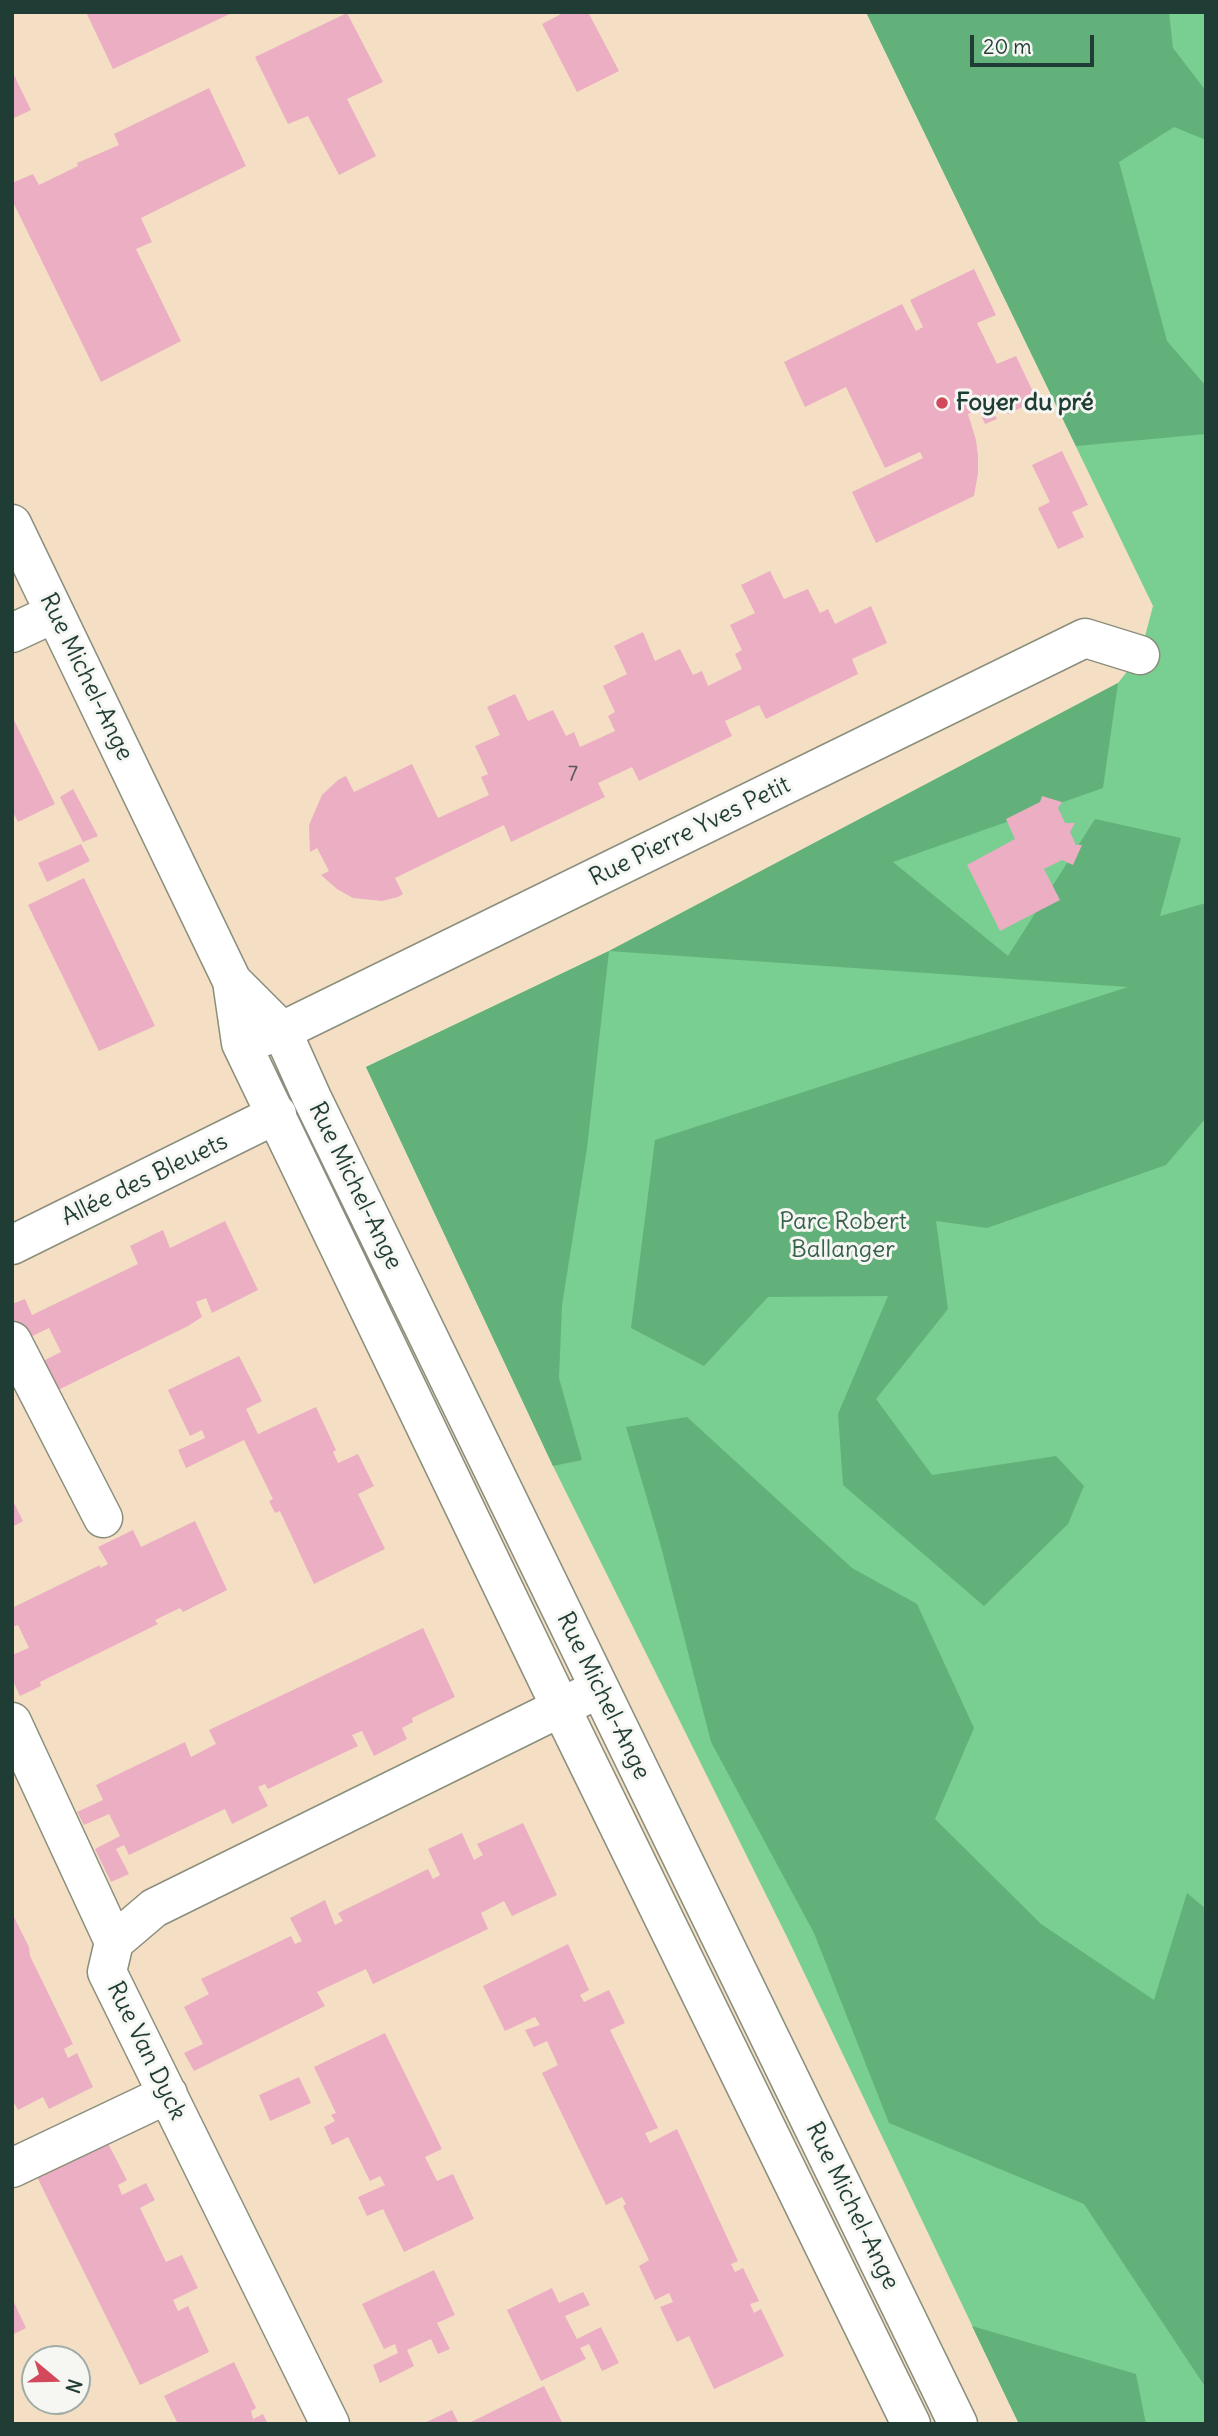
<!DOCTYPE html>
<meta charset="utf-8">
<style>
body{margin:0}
#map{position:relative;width:1218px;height:2436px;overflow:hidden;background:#f4dfc5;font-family:Delius,sans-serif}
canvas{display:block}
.frame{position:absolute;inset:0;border:14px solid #1f3d34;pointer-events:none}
.north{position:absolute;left:21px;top:2345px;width:70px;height:70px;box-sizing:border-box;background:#f6f6f2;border:2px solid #a0aca6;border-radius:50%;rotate:109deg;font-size:19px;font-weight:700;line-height:28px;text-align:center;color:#1f3d34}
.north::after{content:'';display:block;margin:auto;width:24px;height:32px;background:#d1495b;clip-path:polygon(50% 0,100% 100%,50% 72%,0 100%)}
.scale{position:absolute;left:970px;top:35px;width:124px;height:32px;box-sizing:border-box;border:4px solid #1f3d34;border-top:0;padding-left:9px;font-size:21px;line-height:24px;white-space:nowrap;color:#1f3d34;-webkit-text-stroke:5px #f6f6f2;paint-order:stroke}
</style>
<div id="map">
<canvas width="1218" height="2436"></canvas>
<div class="frame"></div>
<div class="north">N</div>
<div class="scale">20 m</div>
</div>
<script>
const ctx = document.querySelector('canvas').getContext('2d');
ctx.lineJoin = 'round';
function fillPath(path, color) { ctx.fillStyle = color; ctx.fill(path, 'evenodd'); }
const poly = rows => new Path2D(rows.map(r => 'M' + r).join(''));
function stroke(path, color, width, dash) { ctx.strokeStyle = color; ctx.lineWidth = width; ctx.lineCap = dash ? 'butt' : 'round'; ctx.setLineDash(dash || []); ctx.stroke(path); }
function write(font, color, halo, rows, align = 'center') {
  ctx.font = font + ' Delius,sans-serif'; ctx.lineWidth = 6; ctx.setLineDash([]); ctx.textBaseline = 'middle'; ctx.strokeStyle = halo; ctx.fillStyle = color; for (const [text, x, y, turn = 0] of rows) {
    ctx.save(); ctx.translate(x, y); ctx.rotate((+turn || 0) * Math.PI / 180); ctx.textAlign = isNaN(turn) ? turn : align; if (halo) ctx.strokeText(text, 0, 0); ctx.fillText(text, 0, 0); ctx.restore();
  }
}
fillPath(poly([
 [866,12,1206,12,1206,2424,1019,2424,788,1939,553,1466,366,1067,609,951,1118,683,1140,655,1153,606]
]), '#79ce91');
fillPath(poly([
 [866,12,1169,12,1173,48,1206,91,1206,140,1174,127,1119,162,1167,341,1206,386,1206,434,1076,446],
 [1118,683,1103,788,893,862,1008,956,1095,819,1181,838,1160,916,1206,903,1206,1118,1166,1165,987,1228,936,1221,948,1309,876,1399,932,1475,1056,1456,1084,1486,1068,1524,984,1606,843,1485,838,1414,888,1296,768,1297,704,1366,631,1328,655,1140,1128,987,609,951,587,1148,562,1305,559,1378,582,1460,553,1466,366,1067,609,951],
 [687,1417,852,1568,917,1604,974,1728,935,1819,1041,1924,1154,2000,1187,1893,1206,1909,1206,2388,1084,2204,889,2123,814,1933,711,1742,660,1543,626,1427],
 [972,2326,1136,2374,1146,2424,1019,2424]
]), '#62b17b');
fillPath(poly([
 [86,12,234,12,113,69],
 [565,12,588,12,619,71,577,92,542,24],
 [347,13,383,82,347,99,376,156,339,175,308,116,288,124,255,57],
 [12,71,31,110,12,119],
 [209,88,246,166,141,218,152,242,136,249,181,341,101,382,12,200,12,183,33,174,39,185,78,166,77,163,119,145,114,134],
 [974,269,996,315,977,323,997,364,1016,356,1037,400,1008,414,1005,409,994,414,997,419,985,424,978,409,968,414,976,440,978,456,978,473,974,496,876,543,852,492,923,458,920,452,885,468,846,387,805,407,784,362,902,304,916,331,923,327,910,300],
 [1062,451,1088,505,1072,512,1084,537,1058,549,1038,508,1050,502,1032,465],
 [770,571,784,599,808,589,820,613,828,609,835,624,871,606,887,643,852,659,858,674,766,719,759,705,725,721,732,736,639,781,632,767,598,783,605,797,511,842,504,825,395,878,403,894,398,897,382,901,353,898,337,889,321,875,329,871,317,848,310,852,309,825,322,795,338,780,346,776,354,792,412,764,438,818,489,795,481,777,488,774,475,746,500,735,487,707,515,694,528,721,553,710,566,736,574,732,580,747,615,731,608,716,615,712,603,686,627,674,614,646,643,632,655,661,680,649,693,675,702,671,708,686,742,669,735,654,742,650,730,625,755,613,741,585],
 [12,716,55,804,18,822,12,810],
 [73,789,98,836,83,842,60,797],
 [1042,796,1062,802,1058,808,1065,823,1075,823,1070,832,1076,845,1082,845,1073,865,1062,860,1044,869,1060,900,1000,931,967,865,1015,839,1006,819,1040,802],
 [81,844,90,861,47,882,38,863],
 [84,878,155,1026,99,1051,28,905],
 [225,1221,258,1290,212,1313,206,1298,196,1302,202,1317,188,1326,50,1394,35,1365,61,1352,49,1328,24,1340,12,1316,12,1304,25,1299,32,1315,138,1264,130,1246,163,1230,170,1248],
 [239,1356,262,1401,246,1409,258,1434,316,1407,336,1450,333,1452,338,1463,358,1454,374,1486,358,1494,385,1549,314,1584,280,1511,275,1513,269,1501,273,1499,244,1440,186,1468,178,1450,205,1438,202,1430,190,1436,168,1390],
 [12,1499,23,1521,12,1527],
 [195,1521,227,1590,183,1612,180,1608,155,1620,158,1624,40,1682,41,1686,20,1696,12,1679,12,1655,29,1648,18,1625,12,1627,12,1608,100,1565,100,1568,108,1564,98,1547,133,1530,141,1547],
 [423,1628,455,1697,412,1718,413,1722,402,1728,407,1739,374,1756,362,1731,352,1735,358,1746,268,1789,265,1784,258,1787,268,1806,232,1824,225,1809,129,1855,124,1845,116,1849,129,1874,111,1882,95,1849,120,1836,109,1814,84,1825,77,1812,103,1800,96,1785,185,1742,191,1757,216,1744,209,1730],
 [523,1823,557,1895,512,1916,504,1901,481,1913,488,1929,373,1984,366,1969,317,1992,325,2006,194,2071,184,2053,203,2044,184,2007,209,1994,201,1979,291,1936,295,1944,302,1941,290,1918,325,1900,335,1925,343,1921,338,1913,428,1869,433,1879,440,1875,428,1849,462,1833,474,1860,483,1855,477,1844],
 [12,1913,29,1947,30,1956,73,2044,64,2049,68,2058,77,2053,93,2087,49,2109,43,2097,18,2110,12,2099],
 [568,1944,589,1990,580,1995,584,2002,609,1990,625,2023,610,2030,658,2128,645,2133,650,2143,677,2129,738,2261,731,2264,735,2272,743,2268,759,2301,750,2304,754,2313,761,2309,784,2356,714,2389,689,2336,677,2342,660,2307,673,2302,669,2293,655,2300,639,2266,649,2260,623,2206,626,2204,622,2197,606,2205,542,2073,558,2065,547,2041,534,2047,525,2030,540,2025,535,2017,505,2031,483,1986],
 [385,2033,442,2149,425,2157,437,2181,453,2174,474,2219,404,2252,383,2209,367,2216,358,2197,385,2185,380,2176,370,2181,348,2137,332,2145,324,2127,335,2121,331,2115,336,2113,314,2067],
 [299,2077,311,2103,270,2121,259,2095],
 [103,2134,127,2180,118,2185,122,2195,146,2183,155,2200,140,2208,166,2262,182,2255,198,2288,173,2300,178,2311,188,2306,209,2352,140,2385,33,2169],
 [434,2270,455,2315,437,2323,450,2349,438,2354,431,2339,407,2350,414,2366,380,2383,373,2365,398,2353,395,2344,384,2349,362,2304],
 [552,2288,559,2303,583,2292,590,2305,565,2316,577,2339,601,2327,619,2363,602,2371,589,2344,580,2348,586,2359,541,2381,507,2310],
 [12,2298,26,2328,12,2335],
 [234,2362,256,2408,251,2411,253,2419,263,2414,268,2424,178,2424,164,2396],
 [544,2386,563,2424,467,2424],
 [452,2410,459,2424,422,2424]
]), '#ebaec2');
const minor = poly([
 [12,524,232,981,241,1043,561,1708,911,2424],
 [12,633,55,613],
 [232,981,282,1031,312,1098,958,2424],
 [259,1038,282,1031,1085,638,1140,655],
 [12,1245,277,1114],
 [12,1341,103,1518],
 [12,1722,114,1942],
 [12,2168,168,2094],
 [330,2424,107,1972,114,1942,154,1908,582,1697]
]);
stroke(minor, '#8a8e7c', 41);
stroke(minor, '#fff', 38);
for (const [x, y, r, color] of [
 [942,403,7,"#d1495b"]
]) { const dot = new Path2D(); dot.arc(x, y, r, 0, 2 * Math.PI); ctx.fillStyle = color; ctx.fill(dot); stroke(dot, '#f6f6f2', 2.5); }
write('21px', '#525958', null, [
 ["7",573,775]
]);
write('bold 24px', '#1f3d34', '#f6f6f2', [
 ["Foyer du pré",956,403]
], 'left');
write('24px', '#1f3d34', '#f6f6f2', [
 ["Rue Michel-Ange",86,677,64],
 ["Rue Pierre Yves Petit",690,832,-26],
 ["Allée des Bleuets",145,1180,-26],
 ["Rue Michel-Ange",355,1186,64],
 ["Rue Michel-Ange",603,1696,64],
 ["Rue Van Dyck",146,2051,64],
 ["Rue Michel-Ange",852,2206,64]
]);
write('24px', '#36614b', '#f6f6f2', [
 ["Parc Robert",843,1222],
 ["Ballanger",843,1250]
]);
</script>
